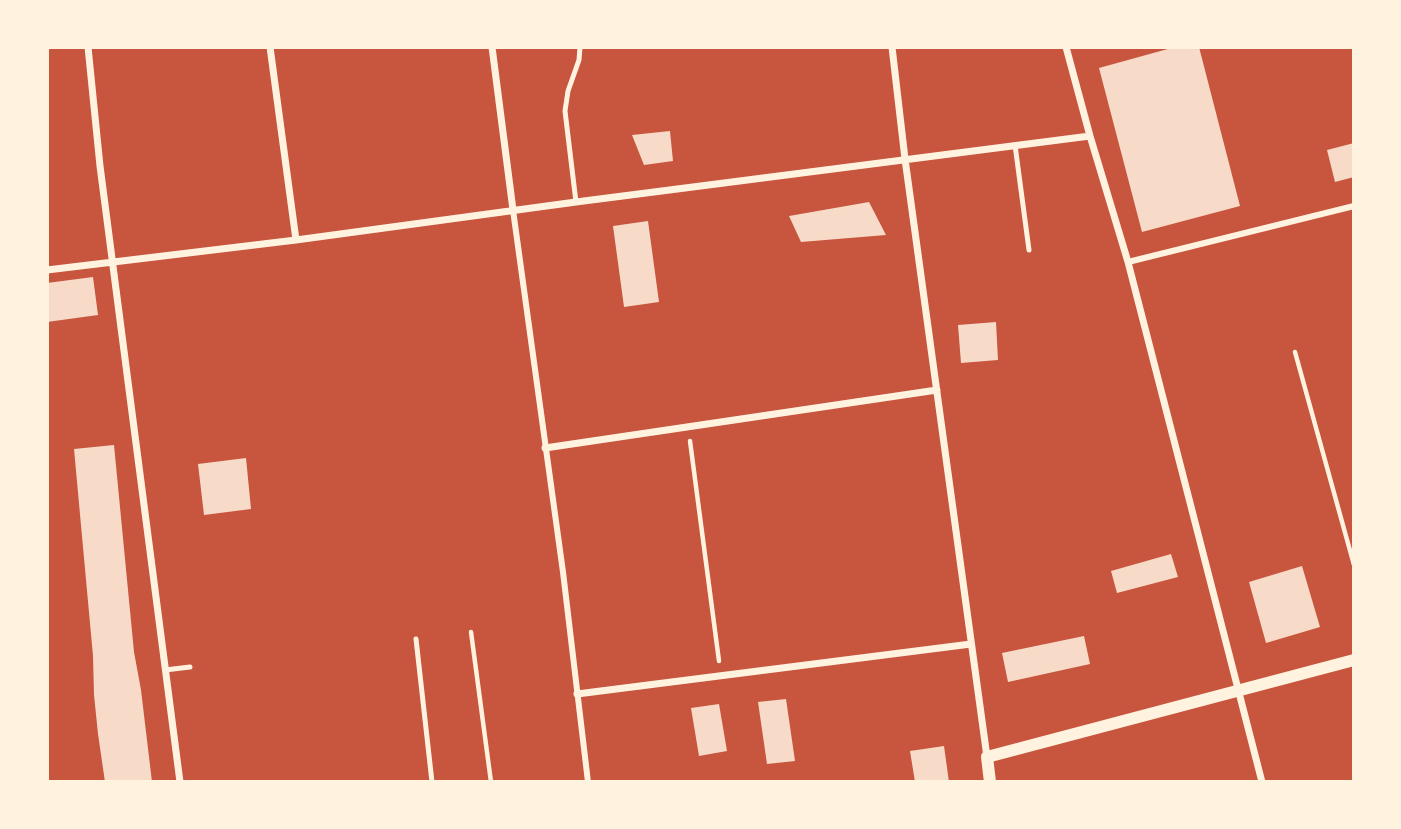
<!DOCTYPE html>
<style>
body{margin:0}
#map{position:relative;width:1401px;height:829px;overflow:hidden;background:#c8553d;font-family:"Zilla Slab",serif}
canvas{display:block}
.frame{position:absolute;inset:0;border:49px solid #fff3e0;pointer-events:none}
</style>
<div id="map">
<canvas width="1401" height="829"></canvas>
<div class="frame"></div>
</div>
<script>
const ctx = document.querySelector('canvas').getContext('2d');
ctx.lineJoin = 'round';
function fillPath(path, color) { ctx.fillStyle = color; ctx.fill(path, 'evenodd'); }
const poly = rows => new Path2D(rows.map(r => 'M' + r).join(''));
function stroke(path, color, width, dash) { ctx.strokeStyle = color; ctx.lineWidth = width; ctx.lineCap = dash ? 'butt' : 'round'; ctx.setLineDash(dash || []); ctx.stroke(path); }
fillPath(poly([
 [1175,47,1199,47,1240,206,1142,232,1099,68],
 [670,131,673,161,644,165,632,135],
 [1354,143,1354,177,1335,182,1327,150],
 [869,202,886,235,801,242,789,216],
 [648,221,659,302,624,307,613,226],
 [93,277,98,315,47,322,47,283],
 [996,322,998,360,961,363,958,325],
 [114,445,134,652,141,690,152,782,105,782,98,734,94,695,93,656,74,449],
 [246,458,251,509,204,515,198,464],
 [1171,554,1178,577,1117,593,1111,571],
 [1302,566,1320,627,1266,643,1249,582],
 [1084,636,1090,664,1008,682,1002,653],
 [786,699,795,761,767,764,758,702],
 [719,704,727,751,699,756,691,708],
 [944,746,949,782,915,782,910,751]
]), '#f7dbc8');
stroke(poly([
 [1295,352,1354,565],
 [690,441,719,661],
 [471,632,491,782]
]), '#fff3e0', 4.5);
stroke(poly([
 [1015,145,1029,250],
 [576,202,565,111,568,91,579,60,580,47],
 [416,639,432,782],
 [165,670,190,667]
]), '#fff3e0', 5);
stroke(poly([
 [513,210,563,572,588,782],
 [1128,262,1354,206]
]), '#fff3e0', 6);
stroke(poly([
 [88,47,100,166,180,782],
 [270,47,296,240],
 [492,47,513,210],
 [892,47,905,159,987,757],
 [1066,47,1090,136,1128,262,1262,782],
 [47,270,296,240,576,202,1090,136],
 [545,448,937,390],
 [577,694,971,644]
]), '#fff3e0', 7);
stroke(poly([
 [990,782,987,757,1354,660]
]), '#fff3e0', 12);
</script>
